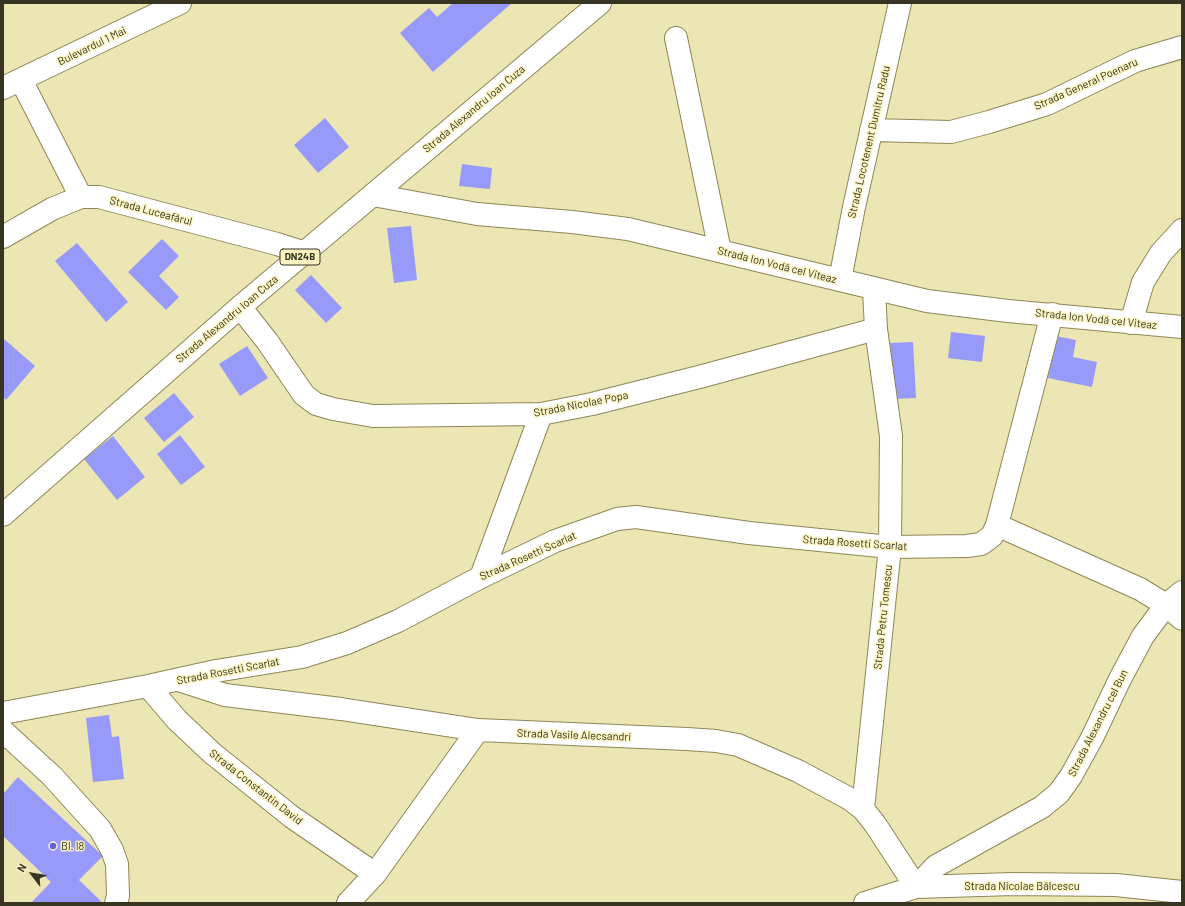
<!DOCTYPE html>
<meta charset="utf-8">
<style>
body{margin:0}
#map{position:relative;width:1185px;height:906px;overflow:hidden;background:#ece6b4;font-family:Barlow,sans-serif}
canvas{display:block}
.frame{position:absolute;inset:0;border:4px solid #373521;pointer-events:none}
.north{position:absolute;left:12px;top:854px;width:40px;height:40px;-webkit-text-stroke:3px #faf3c0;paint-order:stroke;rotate:301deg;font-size:11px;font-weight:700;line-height:16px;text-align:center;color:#373521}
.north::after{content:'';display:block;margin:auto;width:14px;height:18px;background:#373521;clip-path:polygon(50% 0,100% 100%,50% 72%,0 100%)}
</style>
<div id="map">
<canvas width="1185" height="906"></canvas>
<div class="frame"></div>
<div class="north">N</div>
</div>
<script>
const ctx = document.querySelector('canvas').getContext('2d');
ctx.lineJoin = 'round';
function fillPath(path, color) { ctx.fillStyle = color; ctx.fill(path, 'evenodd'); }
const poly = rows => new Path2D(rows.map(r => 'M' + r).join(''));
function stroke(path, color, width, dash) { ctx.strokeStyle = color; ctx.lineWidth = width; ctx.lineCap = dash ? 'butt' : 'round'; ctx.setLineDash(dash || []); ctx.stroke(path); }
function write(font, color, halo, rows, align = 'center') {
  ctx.font = font + ' Barlow,sans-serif'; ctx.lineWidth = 3; ctx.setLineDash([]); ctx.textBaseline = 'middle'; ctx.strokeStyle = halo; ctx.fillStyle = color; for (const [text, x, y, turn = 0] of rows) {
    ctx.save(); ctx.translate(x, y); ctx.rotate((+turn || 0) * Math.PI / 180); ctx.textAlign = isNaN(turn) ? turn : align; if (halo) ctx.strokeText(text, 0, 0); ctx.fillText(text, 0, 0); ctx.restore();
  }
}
fillPath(poly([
 [453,3,512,3,433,72,400,33,429,8,437,17],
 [325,118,349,147,318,173,294,145],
 [462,164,492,168,490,189,459,186],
 [411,226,417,280,394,283,387,228],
 [162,239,179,256,159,276,179,297,166,310,128,272],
 [77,243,128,302,106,322,55,261],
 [311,275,342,308,326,323,295,290],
 [951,332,985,336,982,362,948,358],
 [1056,336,1076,340,1073,357,1097,362,1092,387,1048,378],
 [3,338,35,366,6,400,3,397],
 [913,342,916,398,893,399,890,343],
 [247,346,268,378,240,396,219,364],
 [174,393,194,417,164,442,144,418],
 [180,435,205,467,181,485,157,454],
 [113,436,145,477,117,500,84,459],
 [109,715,112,737,119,736,124,779,93,782,86,718],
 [18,777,103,856,79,880,101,901,99,903,31,903,51,882,3,836,3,794]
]), '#989afa');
const street = poly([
 [676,38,720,251],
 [21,80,81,197],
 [3,88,180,3],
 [871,130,951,132,989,122,1047,104,1135,61,1182,47],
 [3,237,52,209,81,197,99,197,277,244,305,253],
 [840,280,854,207,900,3],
 [240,307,267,341,304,395,316,404,333,409,373,416,541,414,592,404,703,376,876,329,874,290],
 [1131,323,1143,282,1161,253,1182,230],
 [997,525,1140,589,1166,605,1182,619],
 [481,577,541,414],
 [179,680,225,695,341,709,478,730,687,739,716,741,738,745,798,771,850,799,863,809,875,824,916,887],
 [148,686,177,720,212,753,292,817,375,874],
 [3,713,148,686,216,671,302,657,347,643,398,621,481,577,555,541,617,519,636,517,749,533,890,547,967,546,981,544,992,536,997,525,1052,314],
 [3,731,52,776,100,829,112,850,117,864,118,896,116,903],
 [863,809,890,547,891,436,876,329],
 [916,887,936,866,1042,807,1059,793,1071,776,1092,738,1120,679,1143,636,1166,605,1182,592],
 [348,903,375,874,478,730],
 [865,903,916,887,1013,884,1116,885,1182,892]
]);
const secondary = poly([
 [373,195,477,214,572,222,628,229,927,301,1008,311,1182,327]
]);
const highway = poly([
 [3,515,240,307,600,3]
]);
stroke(street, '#8d8658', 24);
stroke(secondary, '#8d8658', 24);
stroke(highway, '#8d8658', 24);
stroke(street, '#fff', 22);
stroke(secondary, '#fff', 22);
stroke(highway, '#fff', 22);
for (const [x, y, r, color] of [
 [53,846,4,"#6761da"]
]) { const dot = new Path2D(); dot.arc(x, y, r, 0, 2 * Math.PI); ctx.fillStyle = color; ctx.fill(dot); stroke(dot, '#faf3c0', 1.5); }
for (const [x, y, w] of [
 [300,257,40]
]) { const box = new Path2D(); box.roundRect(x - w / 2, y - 8, w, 16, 3); ctx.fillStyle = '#faf3c0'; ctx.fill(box); stroke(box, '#373521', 1); }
write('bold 10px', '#373521', null, [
 ["DN24B",300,257]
]);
write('11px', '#373521', '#faf3c0', [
 ["Bulevardul 1 Mai",92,46,-26],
 ["Strada General Poenaru",1086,84,-24],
 ["Strada Alexandru Ioan Cuza",474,109,-40],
 ["Strada Locotenent Dumitru Radu",869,142,-77],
 ["Strada Luceafărul",151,211,15],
 ["Strada Ion Vodă cel Viteaz",777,265,14],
 ["Strada Alexandru Ioan Cuza",227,319,-40],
 ["Strada Ion Vodă cel Viteaz",1096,319,6],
 ["Strada Nicolae Popa",581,404,-11],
 ["Strada Rosetti Scarlat",855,543,4],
 ["Strada Rosetti Scarlat",528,556,-24],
 ["Strada Petru Tomescu",883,617,-84],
 ["Strada Rosetti Scarlat",228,671,-11],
 ["Strada Alexandru cel Bun",1098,723,-63],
 ["Strada Vasile Alecsandri",574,735,2],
 ["Strada Constantin David",256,787,38],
 ["Strada Nicolae Bălcescu",1022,886]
]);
write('11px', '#373521', '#faf3c0', [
 ["Bl. I8",61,846]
], 'left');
</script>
